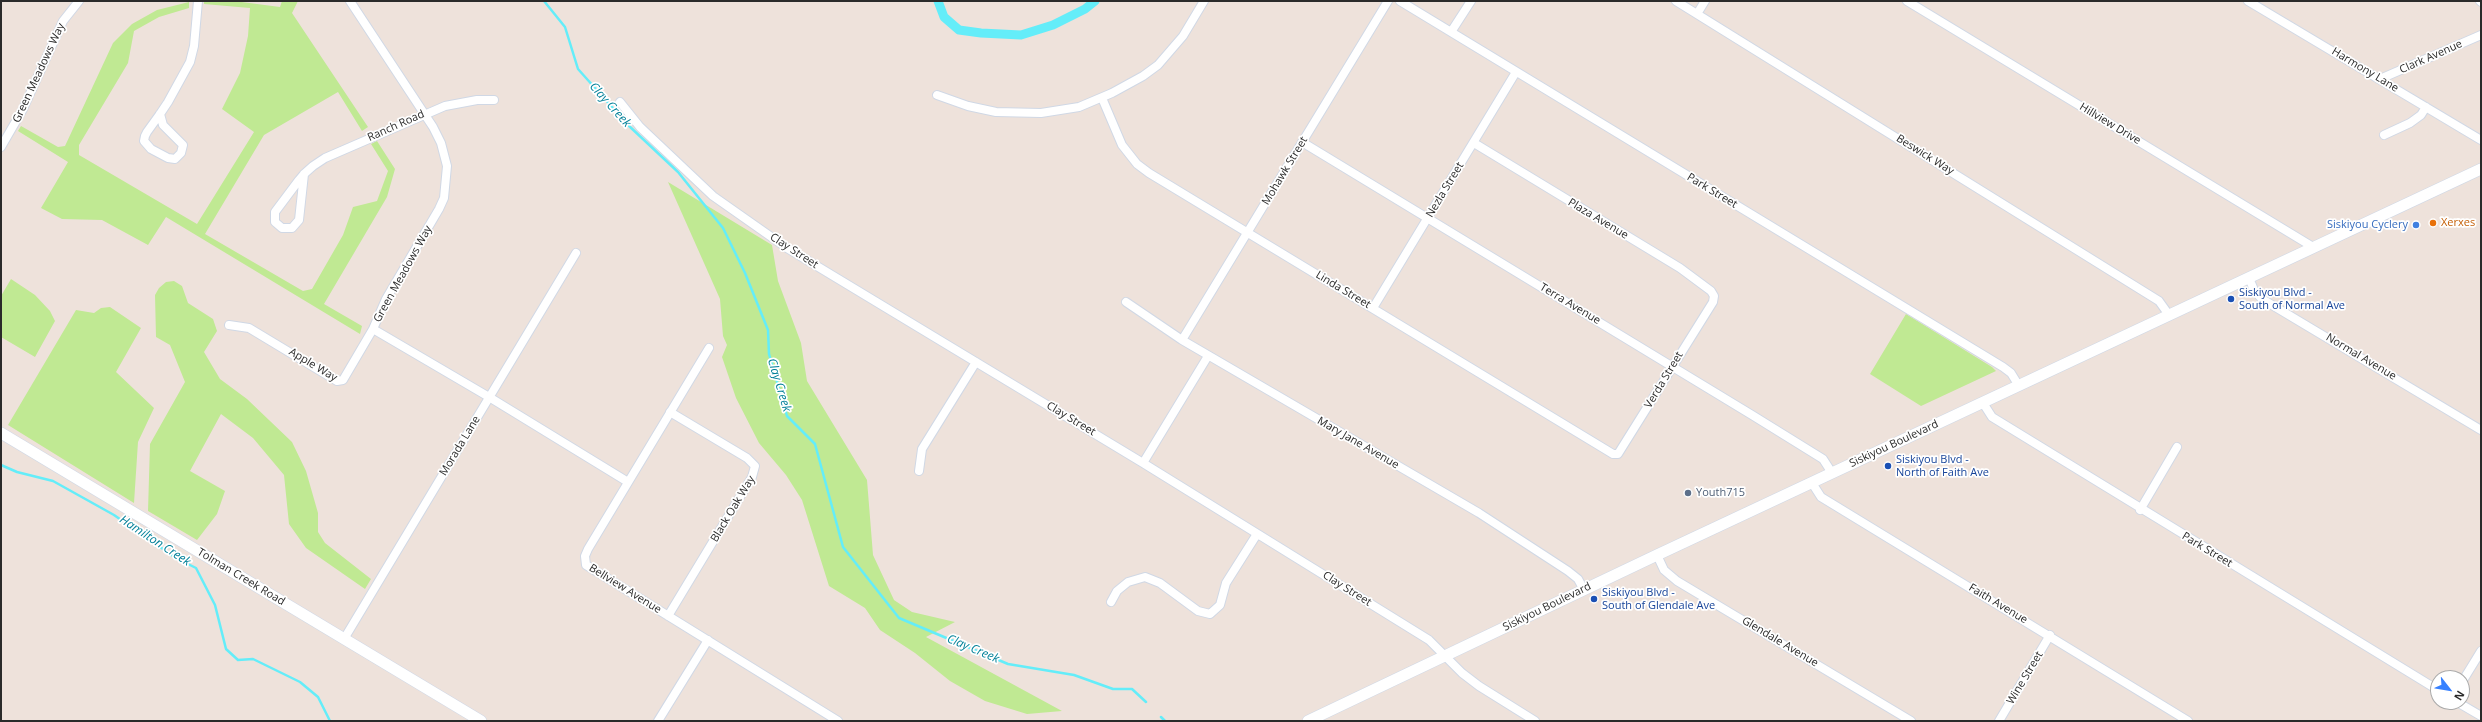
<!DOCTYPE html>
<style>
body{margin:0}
#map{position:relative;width:2482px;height:722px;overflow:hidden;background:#eee2db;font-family:"Open Sans",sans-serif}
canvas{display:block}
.frame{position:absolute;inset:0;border:2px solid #2a2a2a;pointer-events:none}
.north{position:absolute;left:2430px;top:670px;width:40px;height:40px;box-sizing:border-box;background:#fff;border:1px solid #aaa;border-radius:50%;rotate:121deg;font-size:11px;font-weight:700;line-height:16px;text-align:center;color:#2a2a2a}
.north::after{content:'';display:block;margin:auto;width:14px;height:18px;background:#3781ff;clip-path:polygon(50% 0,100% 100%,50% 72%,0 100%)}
</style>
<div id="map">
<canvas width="2482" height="722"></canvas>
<div class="frame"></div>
<div class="north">N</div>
</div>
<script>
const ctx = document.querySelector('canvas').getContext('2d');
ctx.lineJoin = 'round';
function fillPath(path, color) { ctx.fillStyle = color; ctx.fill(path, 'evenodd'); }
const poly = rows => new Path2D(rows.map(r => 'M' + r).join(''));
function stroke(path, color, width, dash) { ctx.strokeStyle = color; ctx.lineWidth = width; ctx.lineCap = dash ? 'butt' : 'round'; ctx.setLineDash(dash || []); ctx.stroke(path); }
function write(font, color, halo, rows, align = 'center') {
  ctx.font = font + ' "Open Sans",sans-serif'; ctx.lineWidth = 3.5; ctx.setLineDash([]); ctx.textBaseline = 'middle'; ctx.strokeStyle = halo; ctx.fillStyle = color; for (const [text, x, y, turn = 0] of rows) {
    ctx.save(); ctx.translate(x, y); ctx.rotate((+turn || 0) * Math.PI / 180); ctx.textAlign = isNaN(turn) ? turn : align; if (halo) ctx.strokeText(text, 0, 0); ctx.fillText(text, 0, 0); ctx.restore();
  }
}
fillPath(poly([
 [204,1,234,1,280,7,282,1,298,1,292,13,368,127,362,131,338,92,264,135,205,234,303,291,312,289,343,235,353,207,377,201,388,171,371,144,377,141,395,169,387,197,324,304,362,326,360,334,166,217,148,245,102,220,62,219,41,208,68,162,18,131,21,126,58,147,65,146,113,43,132,24,157,10,189,2,189,8,159,17,134,31,128,63,79,145,79,155,197,224,254,132,222,109,240,73,248,36,250,8,204,4],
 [668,182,772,245,778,281,801,343,807,381,867,480,873,555,894,600,912,612,955,622,926,637,1062,711,1027,714,985,701,950,681,915,653,880,630,865,608,829,586,802,500,786,475,759,443,736,398,722,357,727,345,723,336,720,299],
 [11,279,35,295,50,311,55,321,35,357,1,337,1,296],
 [174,281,182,286,188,303,213,319,217,331,204,352,220,379,247,399,292,442,306,471,318,513,318,532,325,543,371,579,365,589,306,548,289,524,284,475,253,438,221,414,190,471,225,491,217,514,197,540,148,511,150,444,185,382,170,345,156,337,155,295,159,288,166,282],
 [110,307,141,328,116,372,154,408,138,442,134,503,8,425,76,310,94,313,101,308],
 [1906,314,1992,367,1996,371,1921,406,1870,374]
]), '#c0e993');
stroke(poly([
 [544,1,565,27,578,69,628,125,678,172,723,228,745,273,768,330,769,354,787,416,815,444,843,547,899,618,1008,664,1074,675,1113,689,1132,689,1146,702],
 [1,465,17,472,53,481,114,515,176,558,196,568,215,605,226,649,238,660,253,659,300,682,318,697,330,721],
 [1161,717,1165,721]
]), '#64edf9', 2.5);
stroke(poly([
 [938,1,944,17,959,30,981,33,1021,35,1053,25,1085,9,1095,1]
]), '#64edf9', 9);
const street = poly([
 [1400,1,2003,367,2011,373,2019,386],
 [1676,1,2159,301,2169,315],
 [1907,1,2313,247],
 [2248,1,2481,140],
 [2480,1,2481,2],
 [1697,14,1705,1],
 [1451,32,1471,1],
 [2380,79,2481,35],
 [937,95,968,106,996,112,1041,113,1079,107,1112,93,1143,76,1158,65,1183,36,1204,1],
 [1102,98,1122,145,1137,164,1149,173,1613,454,1618,454,1713,302,1714,296,1711,291,1680,268,1474,143],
 [620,102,640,127,713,196,787,248,1143,463,1429,640,1462,673,1479,686,1535,721],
 [160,114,163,125,183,145,181,153,175,159,168,158,151,149,144,141,145,136,147,132,160,114,168,102,190,62,194,46,198,1],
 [2384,135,2410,123,2421,115,2426,107],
 [1302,142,1752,415,1823,459,1832,473],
 [1,147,23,109,63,21,79,1],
 [304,174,299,220,292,228,282,228,275,222,275,212,299,180,304,174,313,166,325,158,445,106,477,100,494,100],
 [2249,278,2254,290,2262,299,2481,430],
 [1126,302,1182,340,1479,513,1568,571,1578,579,1584,590],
 [1373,308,1516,72],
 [229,325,249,328,337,381,343,380,373,329,386,299,439,209,444,198,447,166,441,143,433,127,350,1],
 [373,329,489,397,628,482],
 [1182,340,1388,1],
 [709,348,588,549,585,556,586,565,838,721],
 [1983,403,1992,417,2438,690],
 [1143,463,1208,356],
 [919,471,922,449,976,362],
 [1812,483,1821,497,2188,721],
 [2140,510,2177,447],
 [1657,555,1664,570,1677,581,1911,721],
 [1111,602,1117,591,1128,582,1145,577,1160,583,1198,611,1210,614,1220,605,1226,583,1257,534],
 [668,616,752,477,755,466,747,458,670,412],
 [344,639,576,253],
 [2462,682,2481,651],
 [2457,702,2481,716],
 [658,721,708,640],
 [1999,721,2050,635]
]);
const secondary = poly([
 [1,433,481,721],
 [1308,721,1657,555,2481,169]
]);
stroke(street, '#d0d8e5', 10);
stroke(secondary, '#d0d8e5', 12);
stroke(street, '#fff', 8);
stroke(secondary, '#fff', 11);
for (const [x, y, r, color] of [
 [2433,223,4,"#e8710a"],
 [2416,225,4,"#3f7fe0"],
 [2231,299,4,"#1a4fb4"],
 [1888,466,4,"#1a4fb4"],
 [1688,493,4,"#5c6f8a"],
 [1594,599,4,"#1a4fb4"]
]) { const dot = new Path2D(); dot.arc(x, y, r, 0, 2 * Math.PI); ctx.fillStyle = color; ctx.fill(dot); stroke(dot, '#fff', 1.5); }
write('11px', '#2a2a2a', '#fff', [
 ["Clark Avenue",2431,57,-24],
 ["Harmony Lane",2365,70,31],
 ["Green Meadows Way",39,73,-65],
 ["Hillview Drive",2110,124,31],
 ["Ranch Road",396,126,-24],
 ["Beswick Way",1925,155,32],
 ["Mohawk Street",1285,171,-59],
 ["Nezla Street",1445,190,-59],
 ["Park Street",1712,191,31],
 ["Plaza Avenue",1598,219,31],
 ["Clay Street",794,251,33],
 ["Green Meadows Way",403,274,-61],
 ["Linda Street",1343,290,31],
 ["Terra Avenue",1570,304,31],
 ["Normal Avenue",2361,357,31],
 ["Apple Way",313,365,31],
 ["Verda Street",1664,380,-59],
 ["Clay Street",1071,419,31],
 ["Mary Jane Avenue",1358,443,30],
 ["Siskiyou Boulevard",1894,444,-25],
 ["Morada Lane",460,446,-59],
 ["Black Oak Way",733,509,-59],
 ["Park Street",2207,550,31],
 ["Tolman Creek Road",241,577,31],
 ["Bellview Avenue",625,589,32],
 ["Clay Street",1347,589,32],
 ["Faith Avenue",1998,604,31],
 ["Siskiyou Boulevard",1547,607,-26],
 ["Glendale Avenue",1780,642,31],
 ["Wine Street",2025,678,-59]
]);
write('11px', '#c56008', '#fff', [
 ["Xerxes",2441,223]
], 'left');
write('11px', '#366cbe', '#fff', [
 ["Siskiyou Cyclery",2408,225]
], 'right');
write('11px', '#164399', '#fff', [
 ["Siskiyou Blvd -",2239,293],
 ["South of Normal Ave",2239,306],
 ["Siskiyou Blvd -",1896,460],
 ["North of Faith Ave",1896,473],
 ["Siskiyou Blvd -",1602,593],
 ["South of Glendale Ave",1602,606]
], 'left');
write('11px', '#4e5e75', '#fff', [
 ["Youth715",1696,493]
], 'left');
write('italic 12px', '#038199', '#fff', [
 ["Clay Creek",610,105,48],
 ["Clay Creek",779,385,73],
 ["Hamilton Creek",155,541,33],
 ["Clay Creek",973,649,23]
]);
</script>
